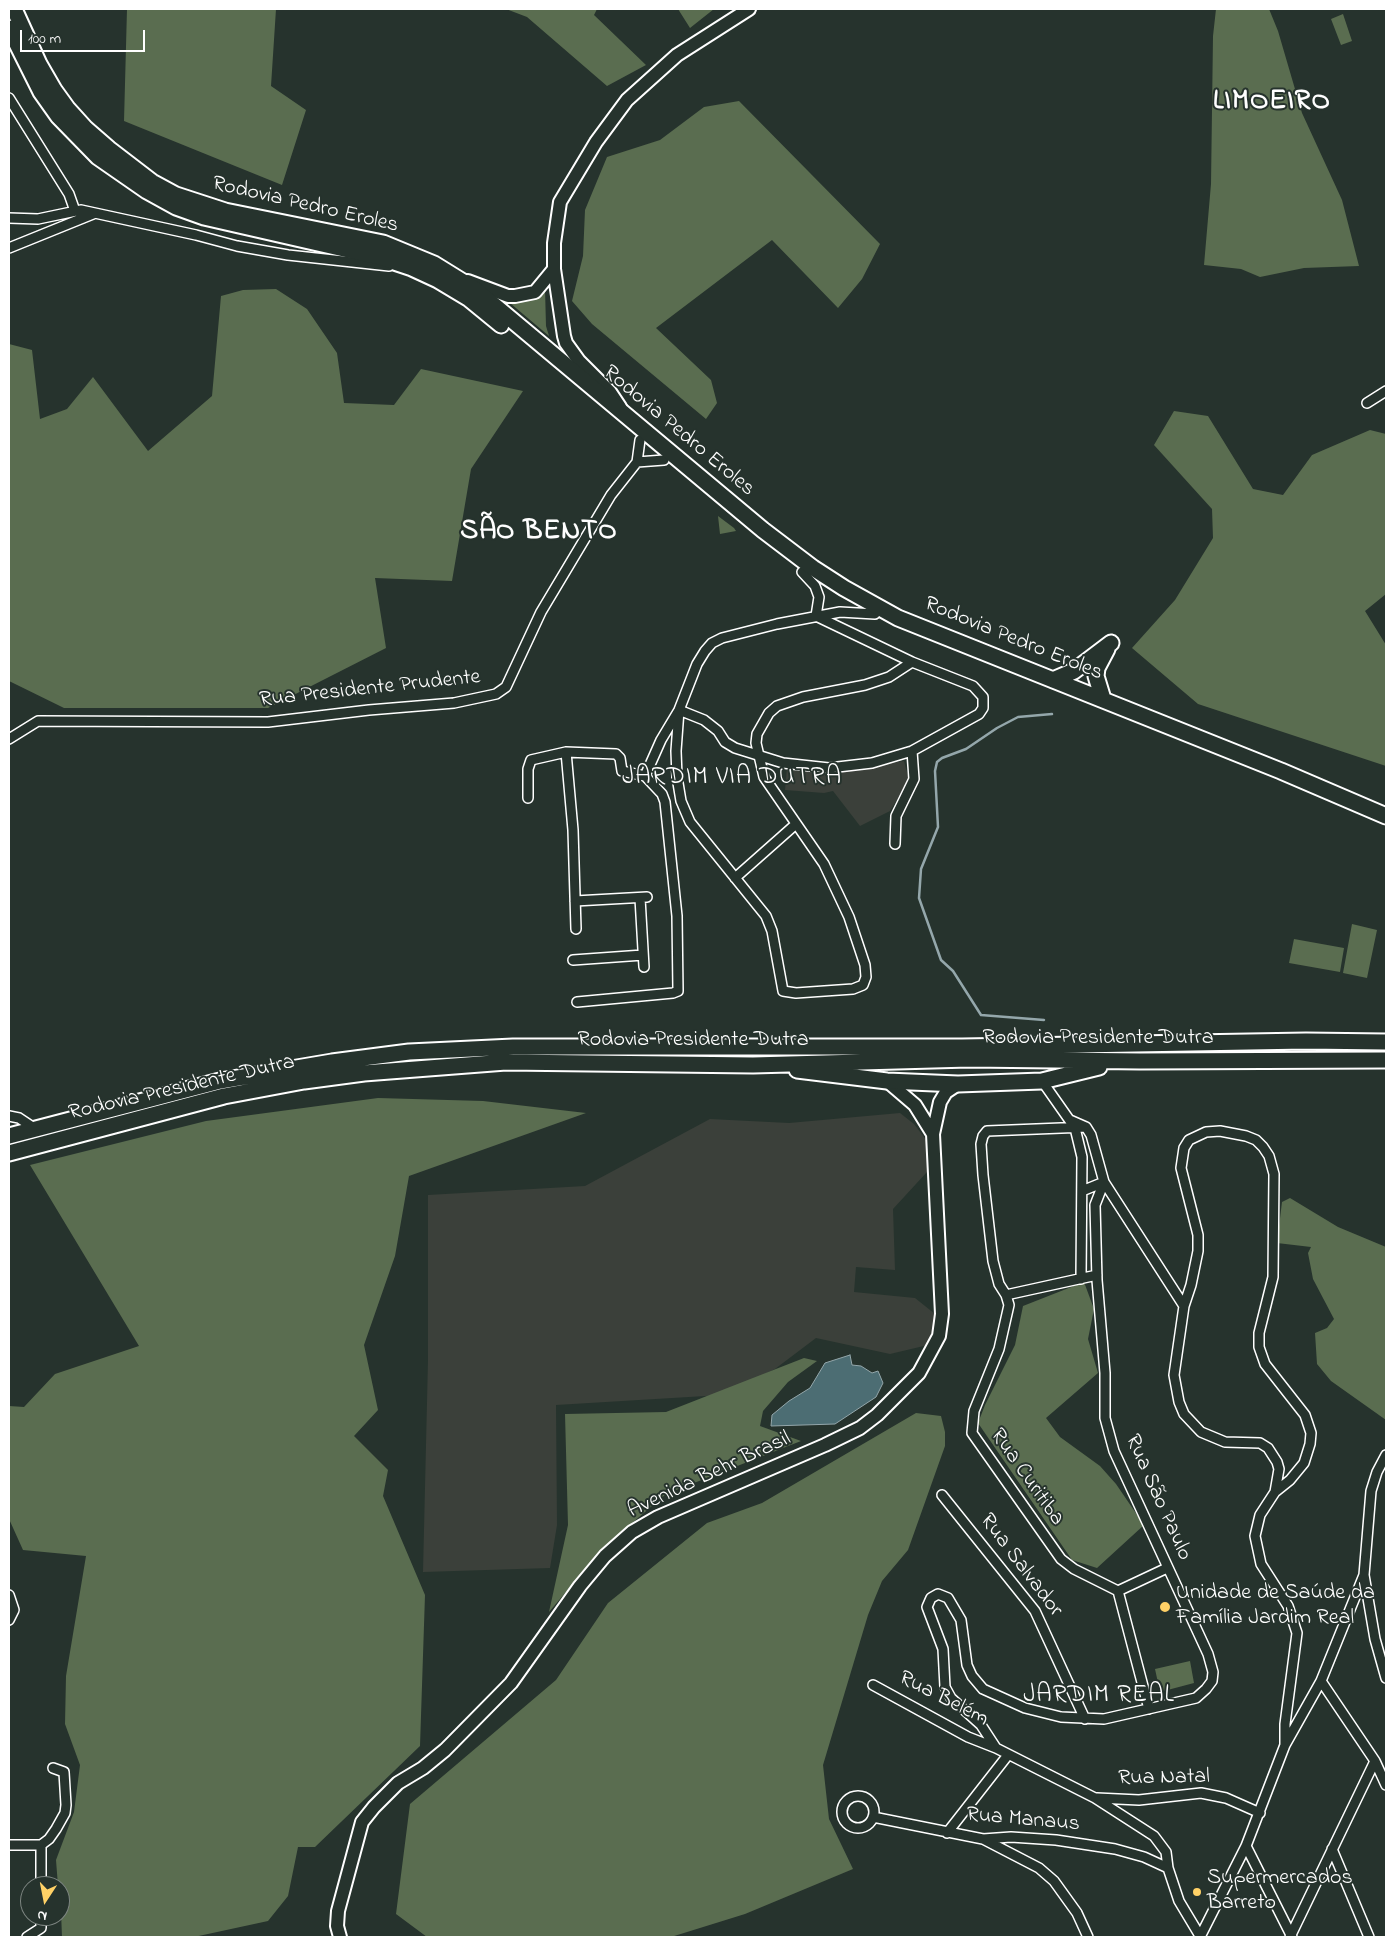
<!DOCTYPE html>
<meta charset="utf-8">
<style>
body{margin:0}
#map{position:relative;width:1395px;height:1946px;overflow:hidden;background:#26332d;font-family:"Indie Flower",sans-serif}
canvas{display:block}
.frame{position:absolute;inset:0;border:10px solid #fff;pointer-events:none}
.north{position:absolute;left:20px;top:1876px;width:50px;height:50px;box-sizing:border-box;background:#26332d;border:1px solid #7d8581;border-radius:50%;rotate:191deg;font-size:14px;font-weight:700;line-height:20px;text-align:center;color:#fff}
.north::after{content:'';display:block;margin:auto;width:18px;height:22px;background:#ffd166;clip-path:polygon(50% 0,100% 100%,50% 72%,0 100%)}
.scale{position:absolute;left:20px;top:30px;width:125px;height:22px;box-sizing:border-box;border:2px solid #fff;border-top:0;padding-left:6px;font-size:15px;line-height:18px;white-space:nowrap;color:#fff;-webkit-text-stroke:4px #26332d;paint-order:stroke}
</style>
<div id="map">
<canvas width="1395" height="1946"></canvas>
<div class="frame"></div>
<div class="north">N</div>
<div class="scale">100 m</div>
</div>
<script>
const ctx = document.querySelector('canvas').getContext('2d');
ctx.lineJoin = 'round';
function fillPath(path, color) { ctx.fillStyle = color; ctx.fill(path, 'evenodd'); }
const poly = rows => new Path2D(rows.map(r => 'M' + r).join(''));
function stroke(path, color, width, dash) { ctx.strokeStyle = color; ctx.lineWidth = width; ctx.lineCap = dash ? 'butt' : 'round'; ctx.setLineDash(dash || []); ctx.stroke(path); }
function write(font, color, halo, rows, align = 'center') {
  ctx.font = font + ' "Indie Flower",sans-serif'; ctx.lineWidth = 4; ctx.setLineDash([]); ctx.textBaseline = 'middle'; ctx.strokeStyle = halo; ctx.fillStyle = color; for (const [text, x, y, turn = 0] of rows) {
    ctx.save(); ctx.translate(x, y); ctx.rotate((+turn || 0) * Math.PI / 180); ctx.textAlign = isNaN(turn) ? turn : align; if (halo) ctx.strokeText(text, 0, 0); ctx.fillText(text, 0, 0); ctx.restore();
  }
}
fillPath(poly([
 [904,761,909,780,890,811,860,826,833,791,824,793,785,790,787,768,835,772],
 [900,1113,914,1124,927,1141,927,1172,893,1209,895,1270,856,1267,854,1292,915,1298,935,1314,936,1320,928,1345,890,1354,816,1338,775,1369,722,1395,556,1405,557,1525,550,1568,423,1572,428,1360,428,1195,585,1186,710,1119,789,1123]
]), '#3b403a');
fillPath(poly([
 [127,9,276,9,271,86,306,110,282,185,124,121],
 [506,9,597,9,594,15,646,65,607,86,527,17],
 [678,9,714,9,690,28],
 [1216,9,1269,9,1278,31,1302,113,1342,200,1359,266,1304,268,1260,277,1241,269,1204,265,1211,184,1213,36],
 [1343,14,1352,41,1341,45,1331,19],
 [739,101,880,244,862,279,838,308,772,240,656,328,711,380,717,403,706,419,592,324,572,301,583,256,585,210,607,157,660,140,704,107],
 [276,289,307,309,337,353,344,403,394,405,421,369,523,391,471,469,452,581,375,578,386,648,268,708,64,708,9,681,9,344,32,350,40,419,67,409,93,377,148,451,212,396,221,296,243,290],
 [545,289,546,326,549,336,510,303,525,301],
 [1174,411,1208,416,1253,489,1283,495,1312,455,1370,430,1386,434,1386,594,1365,611,1386,645,1386,766,1198,704,1132,648,1175,600,1213,538,1212,509,1154,445],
 [718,516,734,528,736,531,720,534],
 [1352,924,1377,930,1367,978,1343,973],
 [1294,939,1344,948,1340,972,1289,963],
 [378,1098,483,1101,586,1113,409,1176,395,1256,364,1345,378,1410,354,1436,388,1470,383,1496,425,1595,420,1746,315,1847,298,1847,288,1896,268,1921,194,1937,62,1937,60,1886,58,1886,56,1860,74,1812,80,1765,65,1724,66,1676,86,1556,23,1550,9,1519,9,1406,24,1407,55,1374,139,1346,30,1165,206,1121],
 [1290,1198,1338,1227,1386,1247,1386,1420,1331,1381,1317,1364,1315,1333,1327,1328,1334,1319,1313,1279,1308,1253,1311,1247,1277,1243,1282,1202],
 [1084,1282,1094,1309,1088,1339,1098,1373,1046,1418,1060,1437,1100,1466,1116,1484,1144,1525,1097,1568,1072,1560,978,1423,985,1405,1015,1345,1023,1306],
 [804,1358,817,1361,788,1382,763,1411,760,1426,801,1441,666,1494,604,1547,549,1612,568,1525,565,1414,666,1412],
 [916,1413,941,1416,945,1432,945,1446,908,1550,882,1581,868,1615,823,1765,829,1819,853,1869,745,1914,671,1937,427,1937,396,1914,410,1804,556,1680,608,1603,707,1523,762,1503],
 [1190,1661,1194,1683,1160,1692,1155,1669]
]), '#5a6d50');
const water = poly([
 [850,1355,852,1365,861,1366,872,1373,878,1371,883,1383,876,1397,835,1424,771,1426,772,1415,789,1401,810,1388,825,1363,850,1355]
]);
fillPath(water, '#4c6d73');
stroke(water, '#94a7ab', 1);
stroke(poly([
 [1044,1020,981,1015,953,971,941,960,919,898,921,869,938,827,935,771,937,762,942,758,966,749,997,728,1018,717,1052,714]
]), '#94a7ab', 2.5);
const street = poly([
 [9,98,69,194,75,211],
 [9,218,38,219,81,210,196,235,237,246,288,255,389,266],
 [9,248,93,214],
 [1367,403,1386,391],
 [637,462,664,460],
 [802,572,815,586,819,597,816,616],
 [679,710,676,751,677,777,681,801,690,822,766,916,772,931,783,991,796,993,853,989,863,985,866,977,865,965,849,917,824,864,764,777,756,743,757,734,769,713,777,706,803,697,865,685,889,677,912,662],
 [679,710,704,720,718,731,725,742,735,748,783,763,829,768,872,763,912,751,979,714,983,708,983,697,973,686,912,662,816,616],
 [9,739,38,721,268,722,369,710,454,703,496,694,506,687,541,612,611,495,637,462,640,440],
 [566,752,573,830,576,929],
 [528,798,528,769,531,760,566,752,616,754,620,758,622,771,645,776],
 [895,844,896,816,914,779,912,751],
 [735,878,796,824],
 [640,898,644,967],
 [575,901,647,897],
 [573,960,643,955],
 [577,1002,673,993,678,991,677,916,665,802,662,794,645,776,661,740,679,710,697,664,705,651,712,643,722,638,777,624,840,612,875,614],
 [1042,1081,1075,1128,1082,1157,1081,1279],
 [9,1116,19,1118,37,1130],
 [1070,1120,1086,1127,1091,1135,1104,1182,1184,1306,1174,1375,1179,1402,1184,1414,1201,1432,1225,1442,1260,1443,1268,1448,1277,1462,1279,1469,1275,1492,1260,1515,1255,1536,1261,1564,1288,1606,1297,1633,1285,1724,1285,1745],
 [1086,1127,987,1131,983,1136,981,1144,983,1175,993,1261,999,1284,1006,1295,1097,1275],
 [1082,1191,1104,1182],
 [1006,1295,1009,1305,999,1349,974,1411,972,1433,1061,1559,1074,1569,1118,1591,1149,1709],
 [1184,1306,1191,1285,1198,1251,1198,1235,1181,1168,1184,1148,1189,1140,1206,1132,1220,1131,1246,1136,1256,1140,1263,1147,1269,1156,1274,1174,1273,1277,1259,1333,1259,1347,1265,1364,1305,1415,1311,1433,1310,1444,1304,1463,1290,1480,1275,1492],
 [1386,1455,1377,1472,1371,1491,1364,1575,1375,1639,1386,1678],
 [942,1495,1035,1611,1085,1719],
 [1118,1591,1167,1568],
 [9,1595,14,1610,9,1620],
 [1321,1681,1375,1761,1386,1785],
 [873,1685,968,1737,996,1748,1095,1798,1154,1836,1166,1852,1168,1868,1179,1901,1200,1936],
 [996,1748,981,1725,951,1698,945,1687,943,1649,927,1607,931,1598,938,1594,948,1598,961,1620,967,1665,972,1676,983,1689,1025,1708,1061,1717,1104,1719,1196,1698,1206,1689,1212,1681,1213,1672,1208,1654,1114,1451,1105,1418,1105,1373,1097,1280,1095,1205,1104,1182],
 '842 1812a16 16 0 1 1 32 0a16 16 0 1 1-32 0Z',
 [1097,1798,1139,1800,1201,1793,1226,1798,1260,1813],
 [873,1817,983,1839,1011,1837,1056,1840,1115,1849,1144,1857,1168,1868],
 [947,1833,1008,1755],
 [983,1839,1039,1868,1054,1881,1077,1913,1088,1937],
 [9,1845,41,1845],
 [1246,1846,1292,1937],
 [1332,1849,1369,1937],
 [41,1886,41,1845,49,1839,56,1829,65,1813,66,1805,64,1772,53,1768],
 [27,1937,41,1928,41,1916],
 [1200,1937,1246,1846,1285,1745,1321,1681,1364,1575],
 [1290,1937,1375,1761]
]);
const secondary = poly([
 [468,281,508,296,515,296,535,292,554,269],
 [620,407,610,392,579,361,566,343,564,336,554,269,554,243,560,202,596,142,627,100,677,55,749,9],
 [887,1081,915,1105,933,1134],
 [340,1937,337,1926,338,1911,362,1822,374,1807,398,1783,423,1768,445,1750,511,1683,580,1586,605,1556,632,1532,658,1517,825,1445,860,1428,877,1415,919,1373,939,1336,942,1314,933,1134,940,1102,946,1092,958,1084]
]);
const highway = poly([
 [14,9,39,64,54,90,67,108,86,129,109,149,152,182,176,195,225,211,383,243,434,264,476,290,763,530,813,568,844,588,898,618,1281,771,1386,816],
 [9,28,41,92,58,116,98,157,147,191,176,207,204,217,379,257,412,268,438,280,468,298,501,325],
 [1053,680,1074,671,1111,643],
 [1103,699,1096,676,1097,668,1107,649],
 [797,1070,887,1081,958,1084,1042,1081,1099,1067],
 [9,1136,220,1081,332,1062,409,1052,513,1047,962,1047,1306,1041,1386,1042],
 [9,1153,224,1096,304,1081,364,1073,506,1062,753,1065,969,1059,1140,1061,1386,1060]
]);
stroke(street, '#fff', 12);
stroke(secondary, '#fff', 16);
stroke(highway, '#fff', 19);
stroke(street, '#26332d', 9);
stroke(secondary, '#26332d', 12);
stroke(highway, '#26332d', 15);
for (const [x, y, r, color] of [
 [1165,1607,6,"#ffd166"],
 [1197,1892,5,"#ffd166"]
]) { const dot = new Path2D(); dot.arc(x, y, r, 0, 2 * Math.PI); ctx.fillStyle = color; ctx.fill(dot); stroke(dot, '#26332d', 2); }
write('22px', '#fff', '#26332d', [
 ["Rodovia Pedro Eroles",305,206,13],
 ["Rodovia Pedro Eroles",678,432,40],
 ["Rodovia Pedro Eroles",1013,640,22],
 ["Rua Presidente Prudente",370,690,-6],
 ["Rodovia Presidente Dutra",1098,1039],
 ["Rodovia Presidente Dutra",693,1041],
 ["Rodovia Presidente Dutra",182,1089,-13],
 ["Avenida Behr Brasil",710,1476,-25],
 ["Rua Curitiba",1026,1478,55],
 ["Rua São Paulo",1157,1498,66],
 ["Rua Salvador",1020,1566,53],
 ["Rua Belém",943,1700,27],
 ["Rua Natal",1164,1779,-1],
 ["Rua Manaus",1023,1821,5]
]);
write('22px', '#fff', '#26332d', [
 ["Unidade de Saúde da",1176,1594],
 ["Família Jardim Real",1176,1619],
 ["Supermercados",1207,1879],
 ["Barreto",1207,1904]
], 'left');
ctx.letterSpacing = '1px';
write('25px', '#fff', '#26332d', [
 ["JARDIM VIA DUTRA",732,779],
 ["JARDIM REAL",1099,1697]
]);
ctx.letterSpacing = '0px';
ctx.letterSpacing = '1px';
write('bold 28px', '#fff', '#26332d', [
 ["LIMOEIRO",1272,103],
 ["SÃO BENTO",539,533]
]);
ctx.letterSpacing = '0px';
</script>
